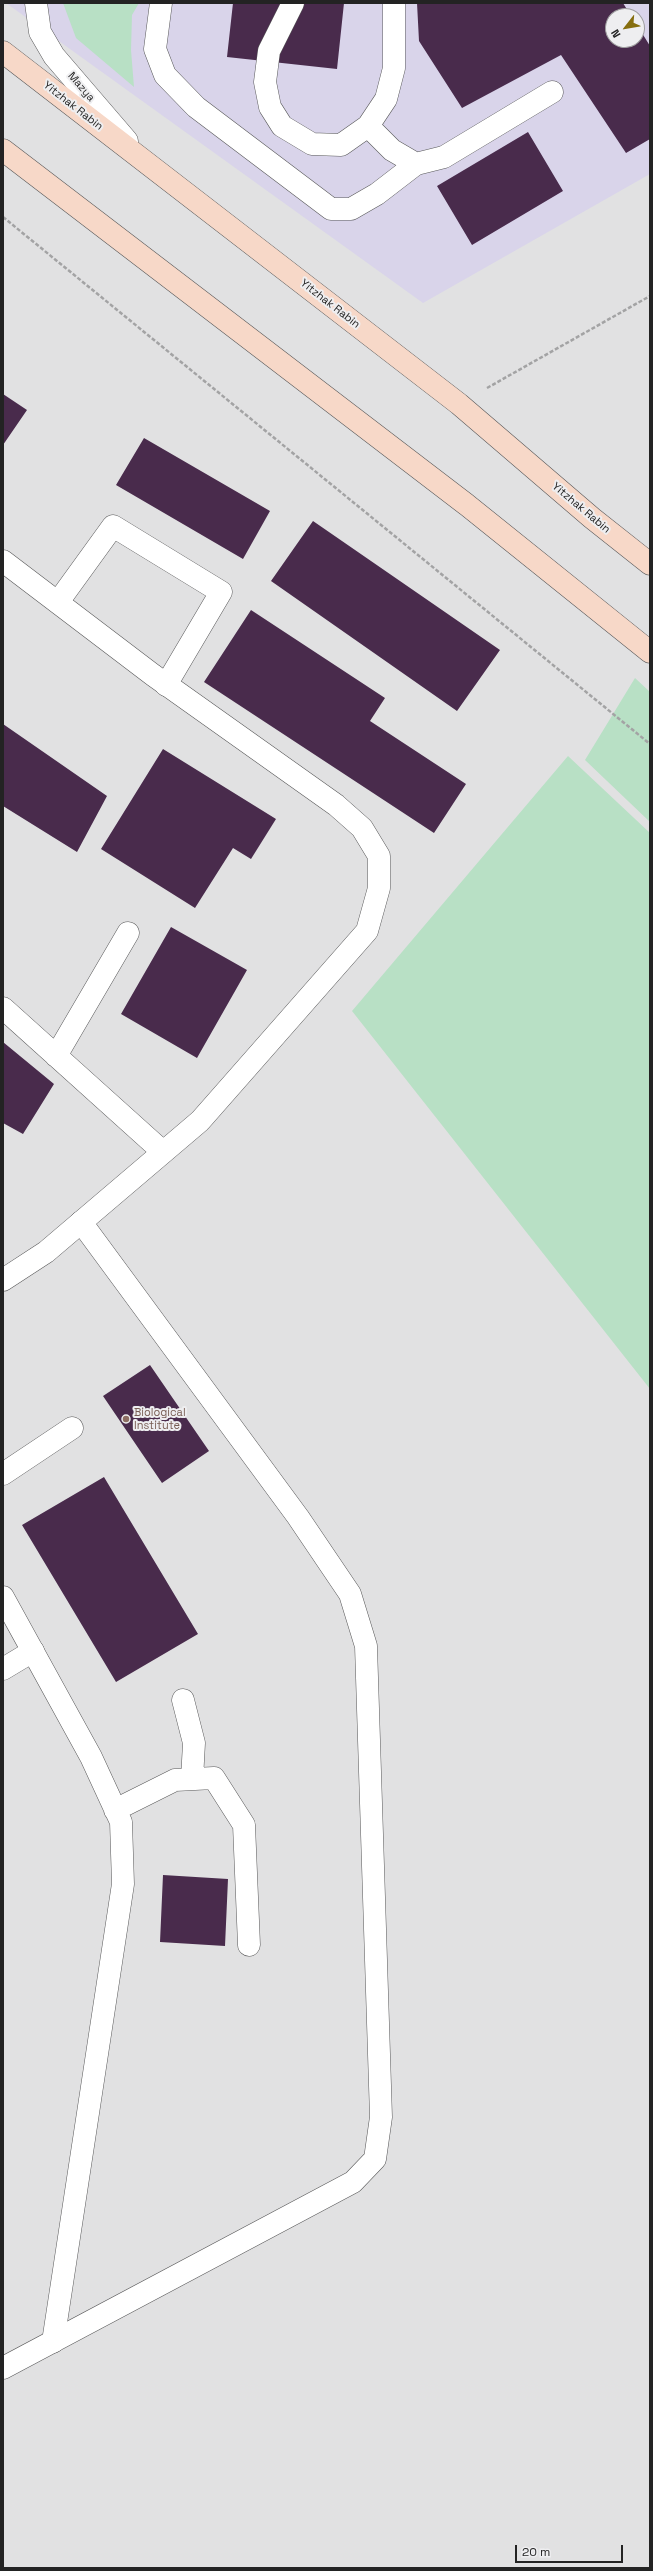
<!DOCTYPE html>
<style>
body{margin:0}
#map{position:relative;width:653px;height:2571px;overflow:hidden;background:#e1e1e2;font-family:"Space Grotesk",sans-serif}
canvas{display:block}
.frame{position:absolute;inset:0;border:4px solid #232323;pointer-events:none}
.north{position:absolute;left:605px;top:8px;width:40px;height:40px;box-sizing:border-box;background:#eeeef0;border:1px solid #9d9d9e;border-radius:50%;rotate:239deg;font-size:11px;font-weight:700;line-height:16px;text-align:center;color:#232323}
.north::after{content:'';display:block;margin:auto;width:14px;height:18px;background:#866e0e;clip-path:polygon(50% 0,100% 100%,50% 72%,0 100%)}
.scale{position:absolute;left:515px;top:2545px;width:108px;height:18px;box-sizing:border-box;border:2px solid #232323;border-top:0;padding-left:5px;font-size:12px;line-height:14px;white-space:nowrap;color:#232323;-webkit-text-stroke:3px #eeeef0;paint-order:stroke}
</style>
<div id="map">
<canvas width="653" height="2571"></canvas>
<div class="frame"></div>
<div class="north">N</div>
<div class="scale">20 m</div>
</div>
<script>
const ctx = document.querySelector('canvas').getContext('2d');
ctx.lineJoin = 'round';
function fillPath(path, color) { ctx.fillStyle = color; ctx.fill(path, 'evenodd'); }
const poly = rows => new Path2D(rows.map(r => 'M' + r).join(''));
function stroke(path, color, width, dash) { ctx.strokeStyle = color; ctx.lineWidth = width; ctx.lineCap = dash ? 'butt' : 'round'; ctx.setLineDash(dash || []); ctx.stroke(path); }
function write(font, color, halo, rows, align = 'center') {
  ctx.font = font + ' "Space Grotesk",sans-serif'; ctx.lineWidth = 4; ctx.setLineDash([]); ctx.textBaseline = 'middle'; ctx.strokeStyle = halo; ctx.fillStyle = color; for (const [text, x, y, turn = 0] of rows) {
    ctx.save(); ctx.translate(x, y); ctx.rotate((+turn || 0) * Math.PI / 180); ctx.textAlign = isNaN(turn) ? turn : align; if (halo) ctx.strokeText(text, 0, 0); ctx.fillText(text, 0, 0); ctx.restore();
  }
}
fillPath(poly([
 [6,3,650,3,650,174,423,303],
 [613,16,637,16,637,40,613,40]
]), '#d9d4ea');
fillPath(poly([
 [63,3,139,3,132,15,131,50,134,87,76,38],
 [635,678,650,692,650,822,585,760],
 [568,756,650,833,650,1389,352,1011]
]), '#b8e0c5');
fillPath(poly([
 [233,3,344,3,337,69,227,57],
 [417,3,623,3,631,16,613,16,613,40,637,40,637,25,650,46,650,139,626,153,561,55,462,108,419,41],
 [528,132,563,191,472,245,437,186],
 [3,394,27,410,3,445],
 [144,438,270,511,243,559,116,485],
 [313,521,500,650,457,711,271,581],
 [251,610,385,698,370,721,466,784,434,833,204,682],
 [3,724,107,796,77,852,3,806],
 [163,749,276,819,251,859,233,848,195,908,101,849],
 [171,927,247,970,197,1058,121,1014],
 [3,1042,54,1084,23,1134,3,1123],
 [150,1365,209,1451,162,1483,103,1396],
 [104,1477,198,1634,116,1682,22,1525],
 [163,1875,228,1879,225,1946,160,1942]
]), '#492b4c');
const lane = poly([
 [161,3,155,49,165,75,196,107,331,209,351,209,377,194,416,164],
 [293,3,269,51,265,82,270,107,282,126,312,144,341,145,368,126,386,99,394,68,394,3],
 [368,126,392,150,416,164,444,157,552,92],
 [58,602,113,526,221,592,166,685],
 [3,1008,163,1152],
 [56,1056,128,933],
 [3,1474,72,1428],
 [3,1669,33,1651],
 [3,2368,353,2182,375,2159,381,2117,366,1646,350,1594,298,1517,81,1222]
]);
const street = poly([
 [36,3,40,32,54,56,127,141],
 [3,561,153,675,336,805,362,828,379,856,379,888,367,931,200,1121,46,1252,3,1280],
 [3,1597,91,1757,121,1822,123,1884,53,2342],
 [183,1700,194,1743,192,1779],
 [115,1810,175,1780,214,1778,244,1825,249,1945]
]);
const secondary = poly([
 [3,52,459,404,592,518,650,564],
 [3,150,467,505,650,652]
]);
stroke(lane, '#585859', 23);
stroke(street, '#585859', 23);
stroke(secondary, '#585859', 23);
stroke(poly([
 [3,217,650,744],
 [487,388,650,296]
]), '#a3a3a4', 2.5, [4, 2]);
stroke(lane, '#fff', 22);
stroke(street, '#fff', 22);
stroke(secondary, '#f7d8c8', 22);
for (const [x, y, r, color] of [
 [126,1419,4,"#8d6e63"]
]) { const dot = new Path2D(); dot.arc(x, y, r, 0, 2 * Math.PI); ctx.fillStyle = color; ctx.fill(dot); stroke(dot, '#eeeef0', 1.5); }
write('11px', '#232323', '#eeeef0', [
 ["Mazya",81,87,49],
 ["Yitzhak Rabin",73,106,38],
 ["Yitzhak Rabin",330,304,38],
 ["Yitzhak Rabin",581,508,40]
]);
write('11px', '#785e54', '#eeeef0', [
 ["Biological",134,1413],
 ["Institute",134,1426]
], 'left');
</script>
